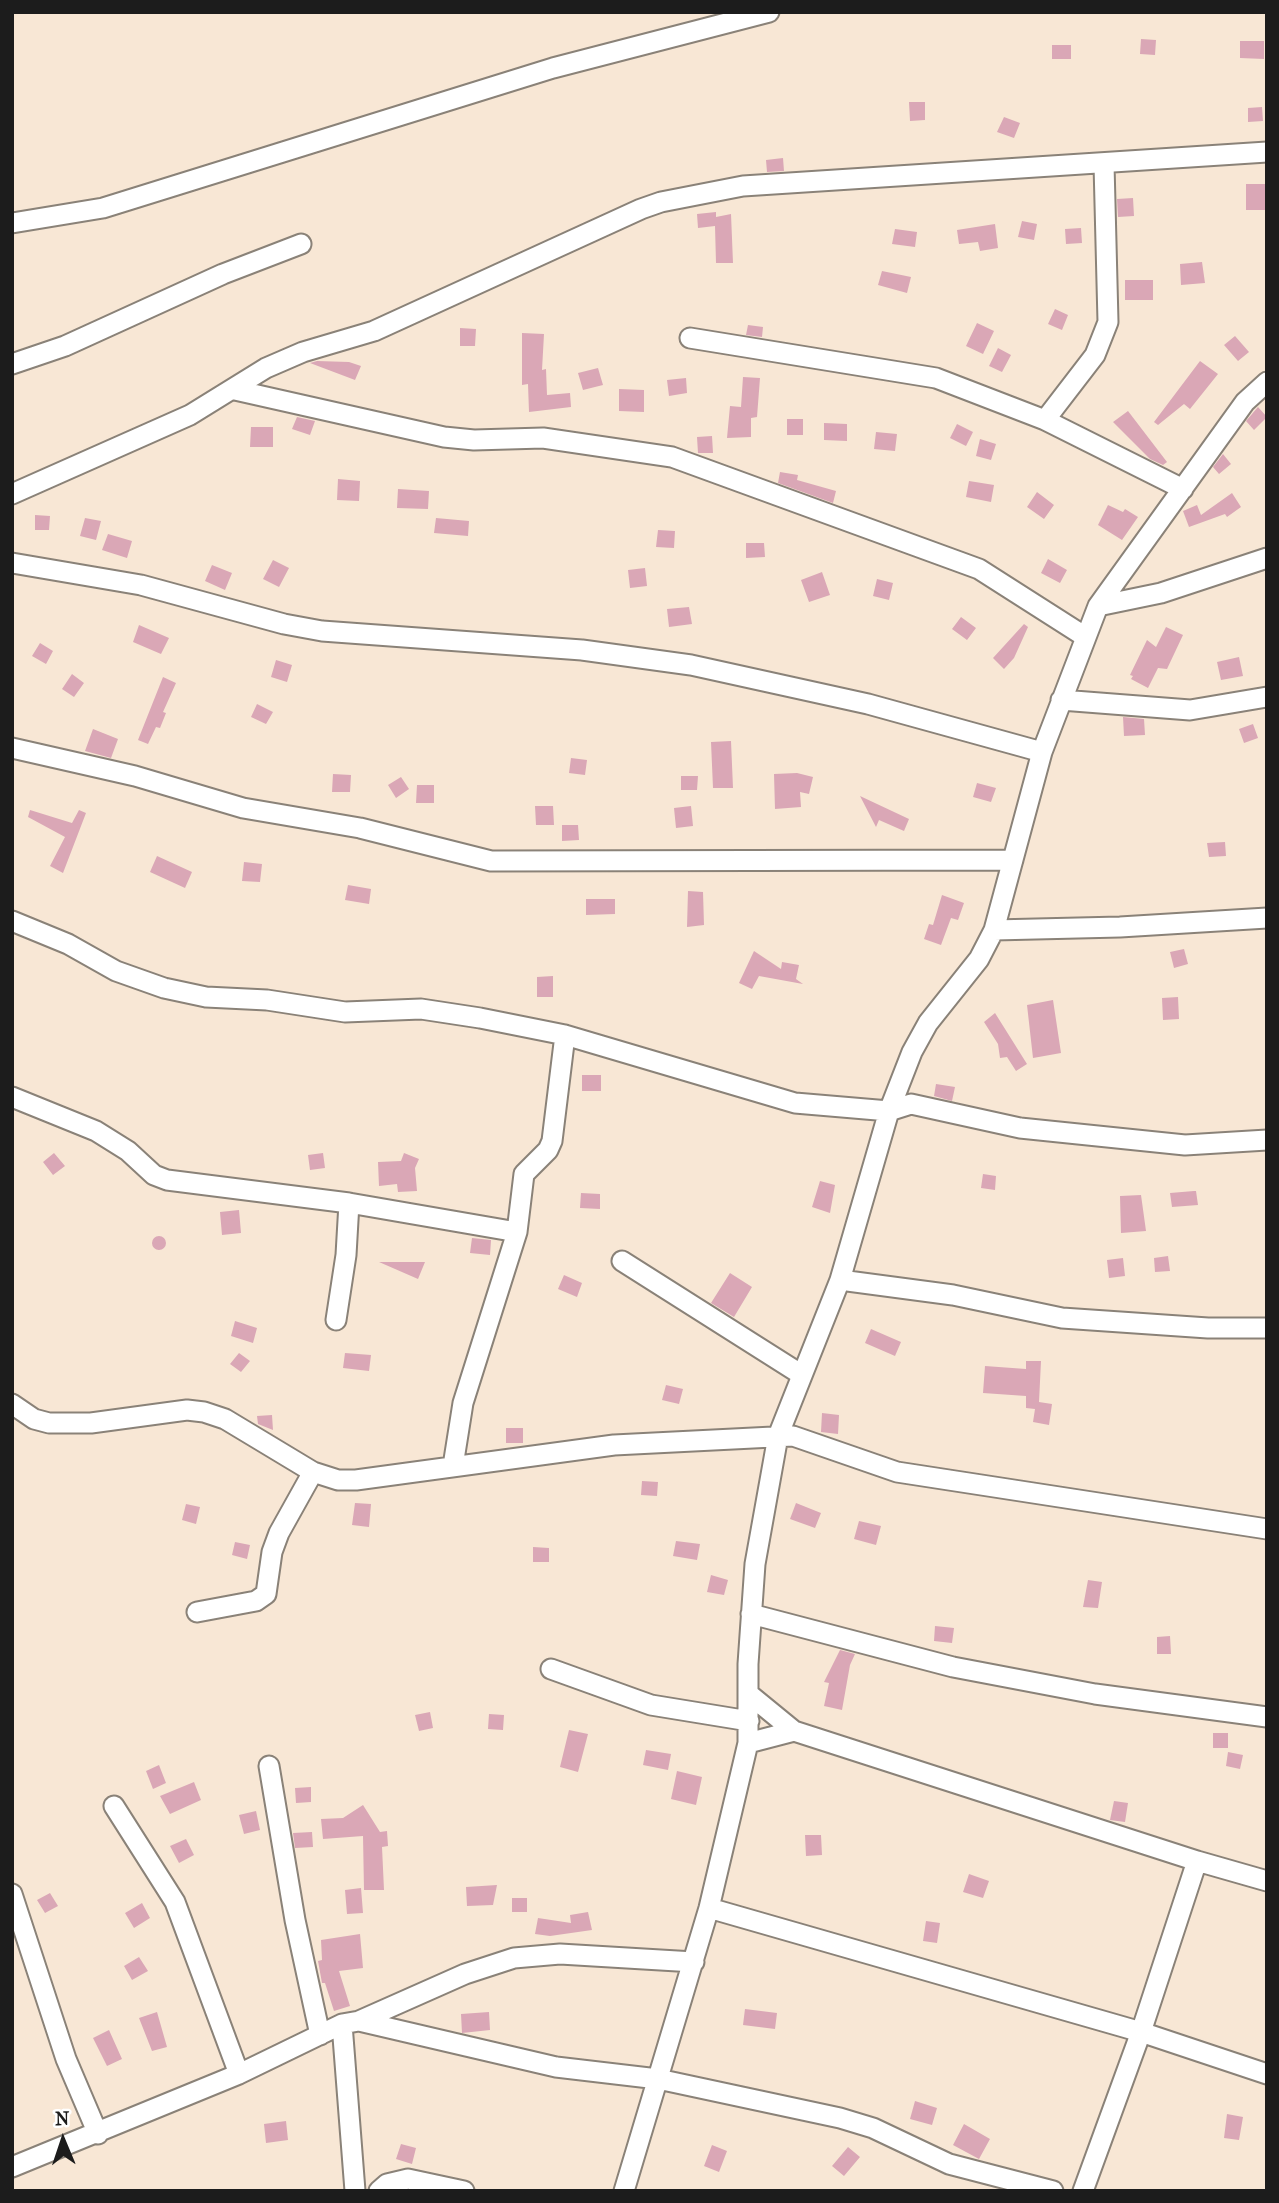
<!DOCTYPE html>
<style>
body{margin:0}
#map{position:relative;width:1279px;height:2203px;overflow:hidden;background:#f8e7d5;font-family:"IM FELL French Canon",serif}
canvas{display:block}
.frame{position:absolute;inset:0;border:14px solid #1c1c1c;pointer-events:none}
.north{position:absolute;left:28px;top:2105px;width:70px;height:70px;-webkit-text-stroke:5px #fff;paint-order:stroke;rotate:358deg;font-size:19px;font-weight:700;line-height:28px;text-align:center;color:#1c1c1c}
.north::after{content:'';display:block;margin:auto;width:24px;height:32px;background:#1c1c1c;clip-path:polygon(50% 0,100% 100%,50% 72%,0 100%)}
</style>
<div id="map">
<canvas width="1279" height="2203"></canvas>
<div class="frame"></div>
<div class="north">N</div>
</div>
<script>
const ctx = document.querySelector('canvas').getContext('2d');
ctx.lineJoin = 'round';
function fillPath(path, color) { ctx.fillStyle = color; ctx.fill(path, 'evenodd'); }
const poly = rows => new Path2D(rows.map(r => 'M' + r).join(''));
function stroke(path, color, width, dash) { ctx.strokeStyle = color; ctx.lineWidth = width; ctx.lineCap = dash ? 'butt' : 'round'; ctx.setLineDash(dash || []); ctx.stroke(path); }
fillPath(poly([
 [1141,39,1156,40,1155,55,1140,54],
 [1240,41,1264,41,1264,59,1240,58],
 [1052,45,1071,45,1071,59,1052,59],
 [909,102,925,102,925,120,910,121],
 [1262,107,1263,121,1248,122,1248,108],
 [1004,117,1020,123,1014,138,997,132],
 [783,158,784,171,767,172,766,160],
 [1246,184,1267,184,1267,210,1246,210],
 [1133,198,1134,216,1118,217,1117,199],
 [716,212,716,217,731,214,733,263,716,263,715,226,698,228,697,214],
 [1022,221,1037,224,1034,240,1018,237],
 [995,224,998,248,980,251,978,242,959,244,957,230],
 [1081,228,1082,243,1066,244,1065,229],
 [895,229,917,232,915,247,892,244],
 [1202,262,1205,283,1181,285,1180,264],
 [882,271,911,277,907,293,878,285],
 [1125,280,1153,280,1153,300,1125,300],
 [1055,309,1068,315,1062,330,1048,324],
 [977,323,994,331,983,354,966,346],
 [748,325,763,327,762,337,746,335],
 [460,328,476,329,475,346,460,346],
 [522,333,544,334,542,370,546,369,547,395,570,393,571,407,529,412,528,384,522,385],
 [1235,336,1249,352,1238,361,1224,345],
 [998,348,1011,355,1002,372,989,366],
 [317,361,349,362,361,366,355,380,310,363],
 [1200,361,1218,374,1190,409,1184,404,1158,425,1154,422],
 [598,368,603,385,583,390,578,373],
 [743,377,760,378,757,417,751,418,751,437,727,438,730,406,741,407],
 [686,378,687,393,669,396,667,380],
 [619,389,644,390,644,412,619,411],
 [1258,407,1267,417,1254,430,1246,421],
 [1128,411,1167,462,1163,465,1150,459,1113,422],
 [297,417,315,421,310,435,292,429],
 [787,419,803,419,803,435,787,435],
 [824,423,847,424,847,441,824,440],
 [957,424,973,432,966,446,950,438],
 [251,427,273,427,273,447,250,447],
 [876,432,897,434,895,451,874,449],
 [712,436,713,453,698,453,697,437],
 [980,439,996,444,991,460,976,456],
 [1223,454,1231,464,1219,474,1213,467],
 [780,472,798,475,797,480,836,491,833,503,778,483],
 [338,479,360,481,359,501,337,500],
 [969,481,994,485,991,502,966,497],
 [398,489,429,491,428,509,397,508],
 [1037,492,1054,505,1044,519,1027,507],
 [1232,493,1241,507,1227,517,1225,514,1189,527,1183,511,1197,505,1201,515],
 [1108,505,1123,512,1125,509,1138,517,1122,540,1098,525],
 [35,515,50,516,49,530,35,530],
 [85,518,101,521,96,540,80,536],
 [436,518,469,521,468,536,434,533],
 [658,530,675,531,674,548,656,547],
 [108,534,132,541,127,558,102,550],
 [746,543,764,543,765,557,746,558],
 [1048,559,1067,570,1060,583,1041,573],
 [273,560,289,568,279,587,263,579],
 [212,565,232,573,225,590,205,581],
 [645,568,647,586,630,588,628,570],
 [822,572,830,595,809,602,801,580],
 [877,579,893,583,889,600,873,596],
 [689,607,692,624,669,627,667,609],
 [961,617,976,628,967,640,952,629],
 [1024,624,1028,627,1014,658,1004,669,993,658],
 [139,625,169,638,161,654,133,642],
 [1166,627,1183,635,1167,669,1158,668,1148,688,1131,679,1133,676,1130,675,1147,640,1156,647],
 [40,643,53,651,46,664,32,656],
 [1239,657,1243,676,1221,680,1217,662],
 [276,660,292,665,287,682,271,677],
 [72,674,84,683,74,697,62,689],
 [163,677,176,683,163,712,166,713,160,728,156,727,148,744,138,740],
 [257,704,273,712,266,724,251,717],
 [1123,717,1144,719,1145,735,1124,736],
 [1253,724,1258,738,1244,743,1239,729],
 [93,729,118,739,111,758,85,751],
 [731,741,733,788,713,788,711,742],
 [571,758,587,760,585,775,569,773],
 [797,773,813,777,809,794,800,792,801,807,775,809,774,774],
 [333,774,351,775,350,792,332,792],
 [681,776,698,776,697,790,681,790],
 [401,777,409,789,396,798,388,785],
 [977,783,996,788,991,802,973,797],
 [417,785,434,785,434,803,416,803],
 [860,796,909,819,904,831,879,820,876,827],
 [535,806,553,806,554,825,536,825],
 [691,806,693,826,676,828,674,808],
 [30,810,72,823,79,810,86,813,63,873,50,866,65,837,28,817],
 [562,825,578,825,579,840,562,841],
 [1225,842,1226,856,1209,857,1207,843],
 [157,856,192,872,185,888,150,872],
 [244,862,262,864,260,882,242,881],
 [348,885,371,889,369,904,345,900],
 [688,891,703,892,704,925,687,927],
 [942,895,964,903,958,920,951,918,941,945,924,939,929,924,933,925],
 [586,899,615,899,615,914,586,915],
 [1184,949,1188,964,1174,968,1170,952],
 [754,951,781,969,782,962,799,965,796,979,803,984,759,976,752,989,739,983],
 [553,976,553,997,537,997,537,977],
 [1178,997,1179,1019,1163,1020,1162,998],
 [1053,1000,1061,1053,1033,1058,1027,1005],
 [995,1013,1027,1064,1016,1071,1007,1057,1000,1058,998,1044,984,1022],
 [582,1075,601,1075,601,1091,582,1091],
 [936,1084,955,1087,952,1101,934,1096],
 [54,1153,65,1166,53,1175,43,1162],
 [323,1153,325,1168,310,1170,308,1155],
 [404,1153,419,1159,415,1168,417,1191,398,1192,397,1184,379,1186,378,1162,401,1161],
 [983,1174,996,1176,995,1190,981,1188],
 [820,1181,835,1185,830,1213,812,1207],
 [1194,1191,1196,1191,1198,1205,1172,1207,1170,1193],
 [581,1193,600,1194,600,1209,580,1208],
 [1141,1195,1146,1231,1121,1233,1120,1196],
 [239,1210,241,1233,222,1235,220,1212],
 '152 1243a7 7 0 1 1 14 0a7 7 0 1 1-14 0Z',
 [472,1238,491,1240,490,1255,470,1253],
 [1168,1256,1170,1271,1155,1272,1154,1258],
 [1123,1258,1125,1276,1109,1278,1107,1260],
 [379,1262,425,1262,418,1279],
 [730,1273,752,1287,734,1317,711,1303],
 [564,1275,582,1283,577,1297,558,1289],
 [235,1321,257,1328,253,1343,231,1336],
 [871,1329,901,1342,895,1356,865,1343],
 [239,1353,250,1361,241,1372,230,1364],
 [345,1353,371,1355,369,1371,343,1368],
 [1026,1361,1041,1361,1039,1402,1052,1404,1049,1425,1033,1422,1035,1409,1026,1408,1026,1396,983,1393,985,1366,1026,1369],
 [666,1385,683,1389,679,1404,662,1400],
 [822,1413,839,1415,838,1434,821,1432],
 [272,1415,273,1430,258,1424,257,1416],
 [506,1428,523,1428,523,1443,506,1443],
 [642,1481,658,1482,657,1496,641,1495],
 [355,1503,371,1504,369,1527,352,1525],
 [796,1503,821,1513,815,1528,790,1519],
 [186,1504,200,1507,196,1524,182,1520],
 [859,1521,881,1526,876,1545,854,1539],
 [676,1541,700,1544,697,1560,673,1556],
 [235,1542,250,1545,247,1559,232,1555],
 [533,1547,549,1548,549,1562,533,1562],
 [711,1575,728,1580,724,1595,707,1592],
 [1088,1580,1102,1582,1098,1608,1083,1607],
 [935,1626,954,1628,952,1643,934,1641],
 [1170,1636,1171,1654,1157,1654,1157,1637],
 [840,1650,855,1654,850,1665,842,1710,824,1706,829,1683,824,1682],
 [430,1712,433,1728,419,1731,415,1715],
 [489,1714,504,1715,503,1730,488,1729],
 [569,1730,588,1734,578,1772,560,1767],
 [1213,1733,1228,1733,1228,1748,1213,1748],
 [646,1750,671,1754,668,1770,643,1765],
 [1228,1752,1243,1755,1240,1769,1226,1766],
 [159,1765,166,1783,153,1789,146,1771],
 [677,1771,702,1777,696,1805,671,1799],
 [194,1782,201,1800,170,1814,160,1796],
 [311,1787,311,1802,296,1803,295,1788],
 [1114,1801,1128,1803,1125,1822,1110,1820],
 [363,1805,380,1832,387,1831,388,1846,382,1847,384,1890,364,1890,363,1836,323,1839,321,1819,343,1818],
 [256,1811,260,1830,244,1834,239,1815],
 [312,1832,313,1847,295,1848,293,1833],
 [805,1835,821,1835,822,1855,806,1856],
 [186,1839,194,1855,179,1863,170,1846],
 [969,1874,989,1881,983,1898,963,1892],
 [497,1885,493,1905,467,1906,466,1887],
 [361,1888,363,1913,347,1914,345,1890],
 [50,1893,58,1906,45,1913,37,1900],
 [512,1898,527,1898,527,1912,512,1912],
 [142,1903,150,1918,134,1928,125,1913],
 [588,1912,592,1930,550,1936,535,1934,538,1918,571,1923,570,1915],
 [926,1921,940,1923,937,1943,923,1941],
 [360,1934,363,1968,339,1971,350,2006,334,2011,325,1983,322,1983,318,1961,322,1960,321,1940],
 [139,1957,148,1971,132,1980,124,1966],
 [745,2009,777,2013,775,2029,743,2025],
 [157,2012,167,2047,152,2051,139,2018],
 [489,2012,490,2030,462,2033,461,2014],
 [109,2030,122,2059,107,2066,93,2038],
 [915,2101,937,2108,932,2125,910,2119],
 [1227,2114,1243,2117,1239,2140,1224,2138],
 [286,2121,288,2140,266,2143,264,2124],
 [964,2124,990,2139,979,2159,953,2145],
 [401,2144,416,2148,412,2164,396,2159],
 [712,2145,727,2151,719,2172,704,2166],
 [848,2147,860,2157,844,2176,832,2166]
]), '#daa7b6');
const minor = poly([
 [12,223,103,208,553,68,769,12],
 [690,338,936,378,1045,420,1183,489],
 [12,364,65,346,223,274,301,244],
 [1267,382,1245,402,1098,606,1042,752,994,930,979,959,928,1023,912,1052,889,1111,840,1280,778,1436,755,1564,748,1664,748,1743,794,1731,1197,1861,1267,1881],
 [235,390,444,437,474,440,543,438,672,457,979,569,1084,636],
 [1045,420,1095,355,1108,322,1104,164],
 [12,494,190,415,266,368,303,352,374,331,641,209,661,202,743,186,1267,152],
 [12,563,141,585,284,624,322,631,582,650,691,665,868,704,1042,752],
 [1098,606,1161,593,1267,558],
 [1061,700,1190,710,1267,697],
 [12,748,135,776,243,808,360,828,491,861,1013,860],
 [12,921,68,944,116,971,164,988,206,997,267,1000,345,1012,421,1009,480,1018,565,1035,795,1103,889,1111,911,1104,1020,1128,1185,1145,1267,1140],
 [994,930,1120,927,1267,918],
 [12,1097,96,1131,128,1151,154,1175,167,1180,349,1203,517,1232],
 [622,1261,802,1375],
 [840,1280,953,1295,1062,1318,1208,1328,1267,1328],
 [336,1320,346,1255,349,1203],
 [12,1404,34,1419,49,1423,91,1423,187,1410,204,1412,225,1419,313,1472,338,1480,356,1480,614,1445,793,1436,897,1472,1267,1529],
 [453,1466,463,1403,517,1232,524,1174,548,1150,552,1141,565,1035],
 [197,1612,256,1601,266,1594,272,1552,279,1533,313,1472],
 [751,1614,953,1667,1095,1694,1267,1717],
 [551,1669,651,1705,749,1721],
 [750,1695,794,1731],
 [269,1766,295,1920,320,2035],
 [114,1806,175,1902,239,2074],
 [12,1894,66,2059,98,2134],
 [709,1908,1141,2032,1267,2074],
 [359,2021,556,2067,658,2079,840,2118,873,2128,949,2164,1053,2191],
 [342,2024,355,2191],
 [12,2167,239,2074,342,2024,359,2021,465,1974,514,1958,560,1954,694,1962],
 [379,2191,387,2184,408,2179,464,2191],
 [624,2191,709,1908,748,1743],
 [1083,2191,1141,2032,1197,1861]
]);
stroke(minor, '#8a8278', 23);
stroke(minor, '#fff', 19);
</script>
